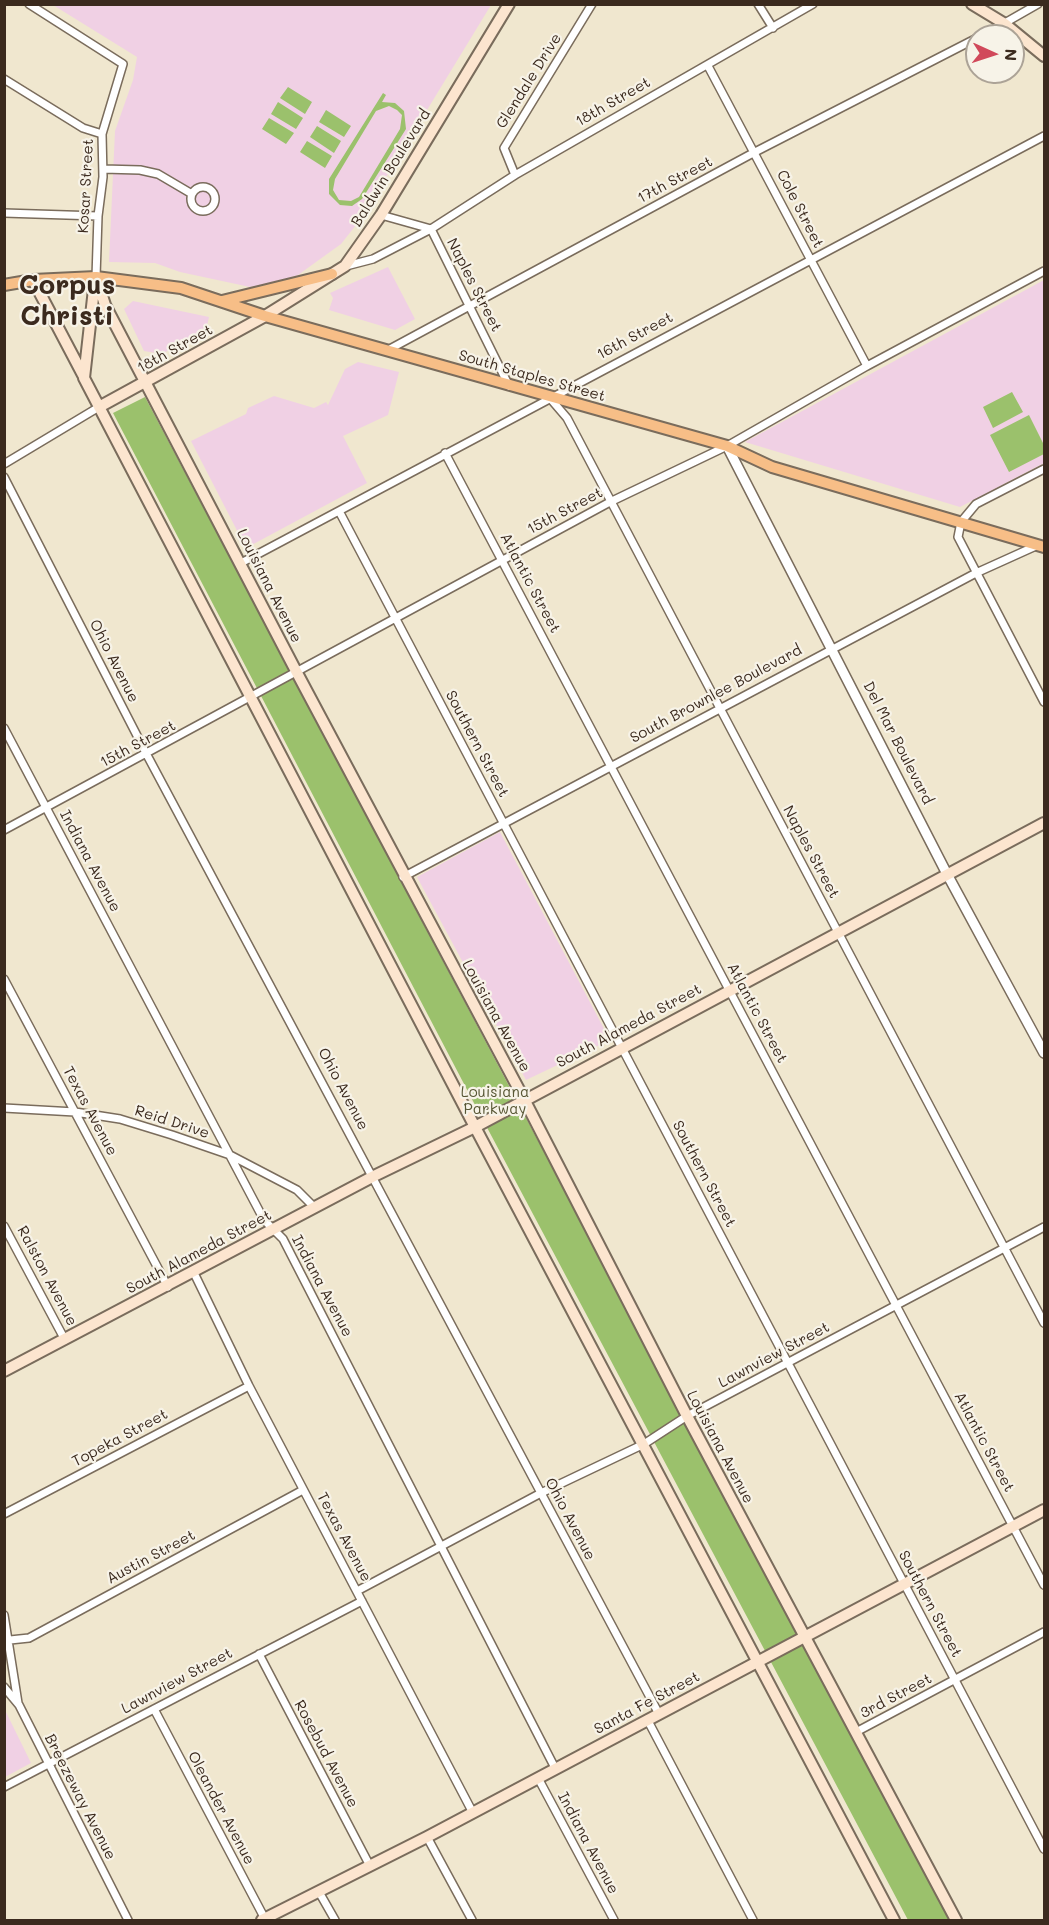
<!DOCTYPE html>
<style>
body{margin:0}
#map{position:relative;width:1049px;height:1925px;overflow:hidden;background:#f0e7cf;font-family:Mali,sans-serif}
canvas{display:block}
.frame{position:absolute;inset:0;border:6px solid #3b2a1e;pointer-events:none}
.north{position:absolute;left:965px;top:24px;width:60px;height:60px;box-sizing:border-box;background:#f7f3e8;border:2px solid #aca397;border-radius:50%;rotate:93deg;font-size:16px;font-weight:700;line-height:24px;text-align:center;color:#3b2a1e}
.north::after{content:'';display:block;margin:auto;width:21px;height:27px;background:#d1495b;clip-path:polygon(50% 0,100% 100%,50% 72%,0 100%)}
</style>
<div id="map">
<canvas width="1049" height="1925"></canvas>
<div class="frame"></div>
<div class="north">N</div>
</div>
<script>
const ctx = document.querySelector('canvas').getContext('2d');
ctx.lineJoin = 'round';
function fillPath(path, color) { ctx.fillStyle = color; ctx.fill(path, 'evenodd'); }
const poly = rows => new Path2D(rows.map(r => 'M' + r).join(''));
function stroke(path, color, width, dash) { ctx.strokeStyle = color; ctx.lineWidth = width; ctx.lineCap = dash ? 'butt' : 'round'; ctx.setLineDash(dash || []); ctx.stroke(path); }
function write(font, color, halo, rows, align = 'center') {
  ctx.font = font + ' Mali,sans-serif'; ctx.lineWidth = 4.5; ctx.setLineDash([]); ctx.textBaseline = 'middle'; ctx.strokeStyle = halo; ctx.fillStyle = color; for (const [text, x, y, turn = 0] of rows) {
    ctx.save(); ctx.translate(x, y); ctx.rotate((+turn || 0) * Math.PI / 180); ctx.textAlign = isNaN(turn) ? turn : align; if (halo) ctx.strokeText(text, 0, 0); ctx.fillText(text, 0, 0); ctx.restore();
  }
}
fillPath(poly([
 [53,5,491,5,360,220,341,244,298,275,270,284,250,287,180,272,155,263,109,262,115,131,133,80,137,57],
 [388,267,415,319,395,330,329,310,333,298,330,293],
 [1044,280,1044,463,960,507,745,442],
 [133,301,209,317,206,330,162,354,144,351,124,309],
 [358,362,399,372,388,415,343,436,367,483,246,548,191,441,246,414,248,408,274,396,314,408,326,402,328,405,345,369],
 [500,832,610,1040,526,1080,417,877],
 [5,1710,31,1763,5,1777,4,1777]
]), '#f0d0e4');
fillPath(poly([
 [288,87,312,102,305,114,280,98],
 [383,93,386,95,382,102,395,103,404,111,406,129,362,199,352,206,340,205,329,194,329,179],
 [389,106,397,110,402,115,400,129,359,197,351,201,339,200,333,190,335,179,376,111],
 [278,102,303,118,296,129,271,114],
 [326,110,351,126,344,137,319,122],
 [269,118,294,133,286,144,262,129],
 [317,126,341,141,334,153,310,137],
 [307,141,332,156,325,168,300,152],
 [1012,392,1023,412,993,428,983,407],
 [145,397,508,1084,951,1920,908,1920,474,1103,113,413],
 [1029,415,1044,445,1044,454,1009,472,990,435]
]), '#9bc16c');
const minor = poly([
 [29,4,123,64,102,134,103,177,98,216,96,277],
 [758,4,773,28],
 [982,36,1038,4],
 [708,66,867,366],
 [4,79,83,128,102,134],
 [103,169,140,170,158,174,192,194],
 [515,175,504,148,592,4],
 '191 199a12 12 0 1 1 24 0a12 12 0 1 1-24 0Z',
 [4,213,98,216],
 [381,215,431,229,515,175,813,4],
 [346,266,373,259,431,229,509,386],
 [388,350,755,152,977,38],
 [549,397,567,418,1044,1323],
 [445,453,1044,1585],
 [4,464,99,407],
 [1044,469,976,504,961,522,958,537,1044,702],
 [4,477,147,755,659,1714],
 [339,511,1044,1849],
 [241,563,1044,136],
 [4,728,264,1220,283,1239,555,1768],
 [4,830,610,502,727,446,867,366,1044,271],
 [403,877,976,573,1038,545],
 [4,979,168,1287],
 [4,1108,75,1112,120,1119,172,1135,230,1155,297,1190,315,1208],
 [4,1226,65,1340],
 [194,1273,249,1386,473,1813],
 [4,1514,249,1386],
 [357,1591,541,1493,644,1444,687,1416,1044,1227],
 [4,1615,18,1703],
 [10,1640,29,1638,303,1490],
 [259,1654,370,1866],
 [4,1687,19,1705,128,1920],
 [154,1709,265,1919],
 [647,1719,753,1920],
 [856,1732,1044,1632],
 [538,1778,614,1920],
 [4,1787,362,1601],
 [427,1837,472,1920],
 [319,1892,335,1920]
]);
const tertiary = poly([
 [727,446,947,874,1044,1053]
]);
const secondary = poly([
 [972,4,1005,24,1044,56],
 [96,277,105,305,296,671,524,1099,687,1416,956,1920],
 [33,280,83,375],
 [95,280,84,378,475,1127,894,1920],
 [99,407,265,316,345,266,381,215,509,4],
 [4,1371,374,1176,475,1127,1044,823],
 [262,1920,427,1837,1044,1510]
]);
const primary = poly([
 [4,285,33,280,96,277,181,288,265,316,727,446,772,467,1044,547],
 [222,301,332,274]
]);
stroke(minor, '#7a6c5c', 10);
stroke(tertiary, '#7a6c5c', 12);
stroke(secondary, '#7a6c5c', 14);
stroke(primary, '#7a6c5c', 14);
stroke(minor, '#fff', 7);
stroke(tertiary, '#fff', 9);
stroke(secondary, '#fce5cf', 10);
stroke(primary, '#f7be87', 10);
write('15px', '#3b2a1e', '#f7f3e8', [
 ["Glendale Drive",529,81,-58],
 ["18th Street",613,102,-30],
 ["Baldwin Boulevard",391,168,-58],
 ["17th Street",675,180,-28],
 ["Kosar Street",86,186,-87],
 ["Cole Street",800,209,63],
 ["Naples Street",474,285,63],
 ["16th Street",635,336,-28],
 ["18th Street",175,349,-29],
 ["South Staples Street",532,376,16],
 ["15th Street",565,511,-28],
 ["Atlantic Street",530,583,62],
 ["Louisiana Avenue",269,586,63],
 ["Ohio Avenue",114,661,63],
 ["South Brownlee Boulevard",716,694,-28],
 ["Del Mar Boulevard",898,743,63],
 ["15th Street",138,744,-28],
 ["Southern Street",477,744,62],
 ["Naples Street",811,852,62],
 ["Indiana Avenue",90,861,62],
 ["Atlantic Street",757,1013,62],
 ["Louisiana Avenue",496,1016,61],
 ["South Alameda Street",629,1026,-28],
 ["Ohio Avenue",343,1089,62],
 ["Texas Avenue",90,1111,62],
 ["Reid Drive",172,1122,18],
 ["Southern Street",704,1174,62],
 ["South Alameda Street",199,1252,-28],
 ["Ralston Avenue",47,1276,62],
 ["Indiana Avenue",322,1286,62],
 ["Lawnview Street",774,1355,-28],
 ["Topeka Street",120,1438,-28],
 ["Atlantic Street",984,1442,62],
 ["Louisiana Avenue",720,1447,62],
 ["Ohio Avenue",570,1519,62],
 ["Texas Avenue",344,1537,62],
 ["Austin Street",151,1557,-28],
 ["Southern Street",930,1604,62],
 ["Lawnview Street",177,1681,-28],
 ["3rd Street",896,1696,-28],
 ["Santa Fe Street",647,1703,-28],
 ["Rosebud Avenue",326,1754,62],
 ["Breezeway Avenue",80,1797,63],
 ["Oleander Avenue",221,1808,62],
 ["Indiana Avenue",588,1843,62]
]);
write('15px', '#585735', '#f7f3e8', [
 ["Louisiana",495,1092],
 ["Parkway",495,1109]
]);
write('bold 27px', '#3b2a1e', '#f7f3e8', [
 ["Corpus",67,286],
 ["Christi",67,317]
]);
</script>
